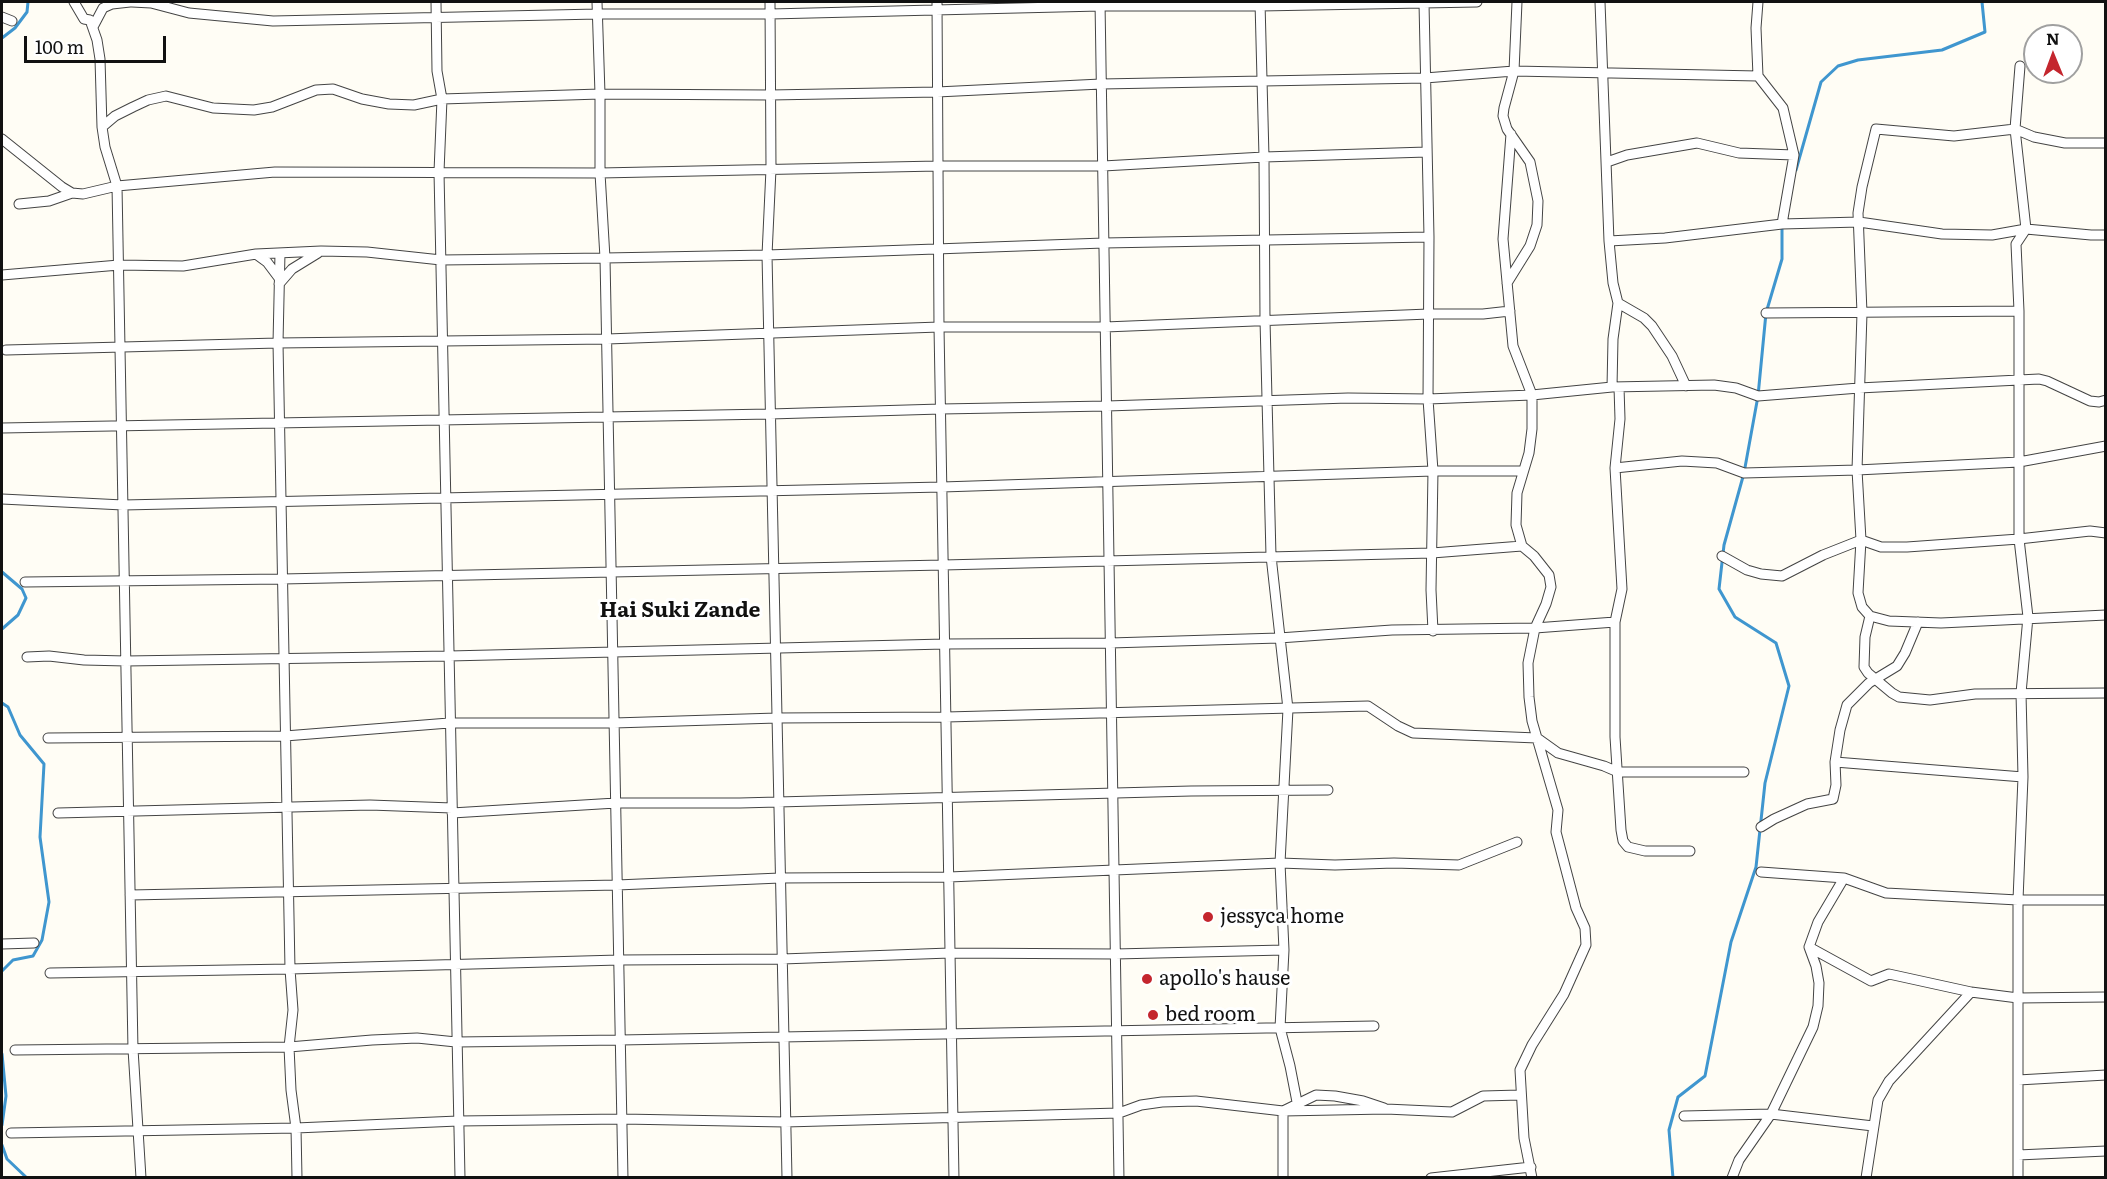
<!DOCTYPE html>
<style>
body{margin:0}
#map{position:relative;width:2107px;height:1179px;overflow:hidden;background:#fffdf5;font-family:Literata,serif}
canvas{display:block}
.frame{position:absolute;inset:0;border:3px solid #111;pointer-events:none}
.north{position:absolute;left:2023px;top:24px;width:60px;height:60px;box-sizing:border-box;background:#fff;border:2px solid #a0a0a0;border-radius:50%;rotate:359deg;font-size:16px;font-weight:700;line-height:24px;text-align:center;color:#111}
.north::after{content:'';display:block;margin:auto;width:21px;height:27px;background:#c4262e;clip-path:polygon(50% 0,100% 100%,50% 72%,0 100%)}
.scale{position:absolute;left:24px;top:36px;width:142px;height:27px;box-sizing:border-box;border:3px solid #111;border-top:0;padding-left:8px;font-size:18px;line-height:21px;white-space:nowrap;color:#111;-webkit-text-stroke:4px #fff;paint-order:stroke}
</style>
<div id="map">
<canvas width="2107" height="1179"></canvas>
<div class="frame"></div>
<div class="north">N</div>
<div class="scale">100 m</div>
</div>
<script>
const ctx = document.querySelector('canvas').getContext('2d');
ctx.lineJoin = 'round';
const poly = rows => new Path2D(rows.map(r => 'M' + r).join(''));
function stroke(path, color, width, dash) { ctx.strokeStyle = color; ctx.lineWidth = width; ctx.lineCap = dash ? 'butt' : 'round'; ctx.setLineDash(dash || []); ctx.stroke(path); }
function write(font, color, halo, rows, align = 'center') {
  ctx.font = font + ' Literata,serif'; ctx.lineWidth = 6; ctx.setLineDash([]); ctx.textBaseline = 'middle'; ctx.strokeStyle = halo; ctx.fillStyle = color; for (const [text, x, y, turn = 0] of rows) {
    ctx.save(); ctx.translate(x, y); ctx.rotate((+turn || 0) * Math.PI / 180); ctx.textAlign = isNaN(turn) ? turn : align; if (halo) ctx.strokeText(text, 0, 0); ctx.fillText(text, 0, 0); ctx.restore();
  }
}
stroke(poly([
 [2,38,15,28,27,12,28,2],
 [1796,170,1821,82,1838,66,1858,60,1942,50,1985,32,1982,2],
 [2,572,22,589,26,598,18,615,2,629],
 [2,703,8,707,20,735,44,764,40,837,49,902,42,940,33,956,13,960,2,971],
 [2,1054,6,1096,2,1125],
 [2,1145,7,1159,27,1178],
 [1673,1178,1669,1130,1678,1097,1705,1076,1731,942,1756,867,1765,783,1789,686,1776,643,1735,617,1719,589,1724,545,1744,473,1758,396,1766,313,1782,259,1782,226]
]), '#3f96cf', 3);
const street = poly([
 [74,2,84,19,90,20,97,40,100,59,102,127,105,147,117,186,133,1049,141,1178],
 [132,2,151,3,189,13,273,21,598,14,770,14,1100,6,1260,6,1477,2],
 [436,2,437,71,442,99,439,172,460,1178],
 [597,2,600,94,600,173,605,258,623,1178],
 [770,2,771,169,767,255,787,1178],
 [937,2,939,327,954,1178],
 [1100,2,1119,1178],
 [1600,2,1609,241,1613,283,1618,303,1613,339,1612,387],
 [1758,2,1756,28,1758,76,1783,108,1794,155,1782,224],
 [1424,3,1429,237,1428,399,1433,471,1431,590,1433,631],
 [2,17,12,21],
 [93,27,103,8,112,4,130,2],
 [102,127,115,116,133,107,148,100,166,96,213,108,254,110,272,107,316,90,333,89,362,99,389,104,414,105,442,99,600,94,770,95,937,92,1101,84,1425,78,1514,71,1758,76],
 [1511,134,1503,239,1513,346,1532,395,1532,429,1529,453,1517,493,1516,525,1522,546,1534,556,1549,575,1551,587,1546,604,1535,628,1528,663,1529,697,1532,721,1558,810,1556,832,1576,908,1585,928,1586,945,1564,994,1532,1045,1520,1070,1524,1138,1532,1178],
 [2,139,62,187,72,193,83,194,117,186,275,172,600,173,938,166,1103,166,1264,157,1427,152],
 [2106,143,2065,143,2034,137,2015,129,1954,136,1876,129,1862,187,1858,213,1862,313,1857,470,1861,540,1858,593,1862,607,1870,616,1889,621,1941,623,2106,615],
 [1607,162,1627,155,1697,143,1739,153,1794,155],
 [19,204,49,201,72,193],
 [1609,241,1665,238,1782,224,1859,222,1942,234,1992,235,2026,229,2091,235,2106,235],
 [280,253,278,343,290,969,293,1010,289,1047,291,1090,296,1128,297,1178],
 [256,254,267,262,279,278],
 [2,275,119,265,183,266,256,254,321,251,367,252,441,260,605,258,767,255,1104,243,1429,237],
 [1507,283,1530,246,1537,225,1538,201,1530,162,1507,129,1503,116,1504,108,1514,71,1517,2],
 [279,284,292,269,318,253],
 [1618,303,1644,318,1652,326,1672,356,1686,386],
 [1766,313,2019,311],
 [6,350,278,343,607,339,939,327,1105,327,1429,314,1483,314,1510,311],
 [1619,387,1620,419,1615,468,1622,589,1615,622,1615,737,1621,830,1623,841,1628,847,1645,851,1690,851],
 [2,428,770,414,941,409,1107,406,1348,398,1428,399,1532,395,1612,387,1714,385,1736,388,1758,396,1859,388,2039,379,2047,381,2090,401,2099,402,2106,400],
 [1615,468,1682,461,1717,463,1744,473,1857,470,2019,462,2106,446],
 [2,499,123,505,942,487,1433,471,1523,471],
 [1722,556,1747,570,1761,574,1782,576,1823,555,1861,540,1881,547,1907,547,2019,539,2090,531,2106,533],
 [25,582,282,579,943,565,1432,553,1522,546],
 [1870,616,1865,637,1864,667,1868,673,1892,693,1899,697,1930,700,1975,694,2106,693],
 [27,657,49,656,84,660,126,661,449,656,945,644,1110,643,1279,638,1392,630,1535,628,1615,622],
 [48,738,285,736,449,723,614,723,777,718,946,717,1368,706,1398,726,1413,733,1537,738,1558,753,1604,766,1618,772,1744,772],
 [1835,762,2023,777],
 [58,813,370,805,452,808],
 [452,813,616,803,740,803,1191,791,1328,790],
 [1761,827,1774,819,1807,804,1833,799,1836,785,1835,762,1840,730,1847,705,1869,683,1897,666,1905,653,1918,622],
 [1761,872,1844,878,1886,893,2018,900,2106,900],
 [130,895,617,885,780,878,949,877,1280,863,1335,865,1394,863,1459,865,1517,842],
 [2,944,34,943],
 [1809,947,1871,981,1889,974,1971,992,2018,998,2106,997],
 [1284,950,1280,1028,1290,1066,1297,1102],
 [50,973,290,969,619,960,782,959,950,953,1115,954,1284,950,1280,863,1288,709,1271,556,1265,320,1264,157,1260,2],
 [15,1050,289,1047,372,1040,417,1038,456,1042,620,1040,1374,1026],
 [2018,1080,2106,1075],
 [1684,1116,1771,1114,1873,1126],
 [11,1133,296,1128,458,1121,622,1119,785,1122,1119,1113,1141,1105,1162,1102,1196,1101,1283,1111,1386,1109,1452,1112,1483,1096,1520,1095],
 [2018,1155,2106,1151],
 [1283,1178,1283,1111,1316,1095,1335,1096,1363,1101,1384,1108],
 [1431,1178,1531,1167],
 [1732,1178,1739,1160,1771,1114,1813,1027,1818,1006,1819,983,1816,966,1809,947,1818,922,1844,878],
 [1866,1178,1878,1100,1889,1081,1971,992],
 [2018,1178,2018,900,2023,777,2021,693,2028,617,2019,539,2019,311,2016,244,2026,229,2015,129,2020,66]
]);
stroke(street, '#444', 11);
stroke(street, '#fff', 9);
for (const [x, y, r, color] of [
 [1208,917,6,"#c4262e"],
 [1147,979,6,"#c4262e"],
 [1153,1015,6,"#c4262e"]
]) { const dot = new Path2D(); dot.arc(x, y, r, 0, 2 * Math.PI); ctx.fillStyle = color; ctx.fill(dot); stroke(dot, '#fff', 2); }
write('20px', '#111', '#fff', [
 ["jessyca home",1220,917],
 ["apollo's hause",1159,979],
 ["bed room",1165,1015]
], 'left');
write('bold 21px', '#111', '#fff', [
 ["Hai Suki Zande",680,611]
]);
</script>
